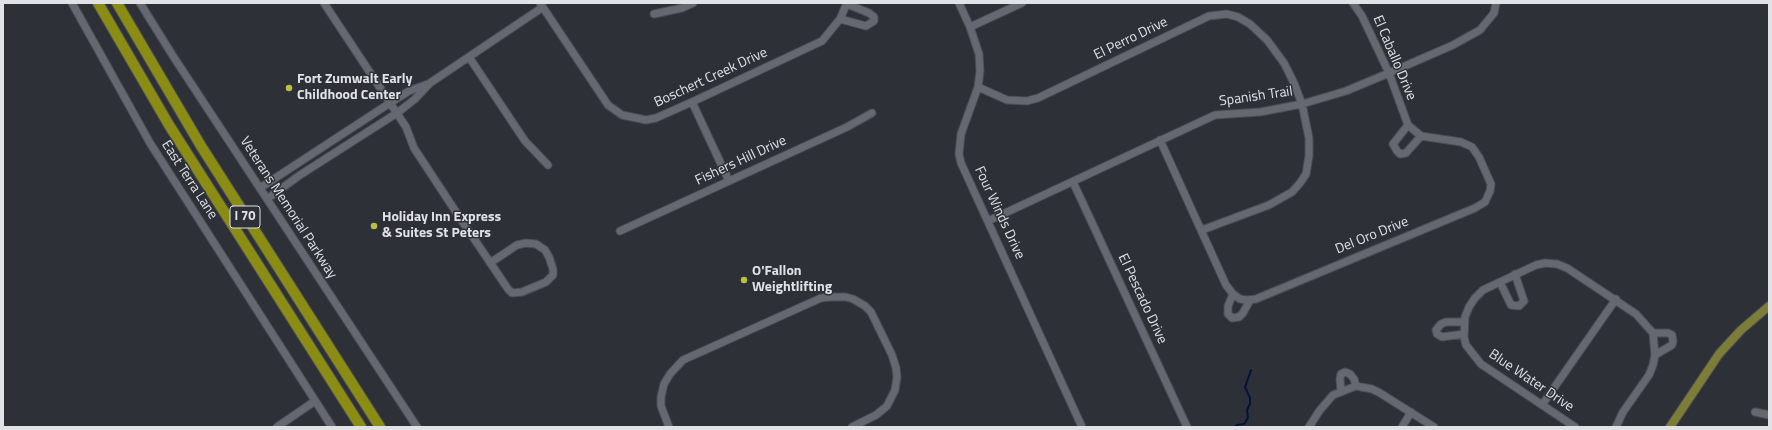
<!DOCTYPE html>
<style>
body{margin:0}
#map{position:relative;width:1772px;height:430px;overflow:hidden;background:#2d3137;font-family:"Titillium Web",sans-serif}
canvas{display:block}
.frame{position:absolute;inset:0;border:4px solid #e0e2e6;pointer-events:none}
</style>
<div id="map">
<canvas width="1772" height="430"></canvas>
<div class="frame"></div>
</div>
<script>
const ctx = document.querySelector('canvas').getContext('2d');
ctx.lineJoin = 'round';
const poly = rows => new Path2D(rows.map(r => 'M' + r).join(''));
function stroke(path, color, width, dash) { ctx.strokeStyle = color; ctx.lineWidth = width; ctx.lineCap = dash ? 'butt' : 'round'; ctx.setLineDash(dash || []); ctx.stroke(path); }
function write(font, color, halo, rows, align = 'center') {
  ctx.font = font + ' "Titillium Web",sans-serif'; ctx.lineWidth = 3; ctx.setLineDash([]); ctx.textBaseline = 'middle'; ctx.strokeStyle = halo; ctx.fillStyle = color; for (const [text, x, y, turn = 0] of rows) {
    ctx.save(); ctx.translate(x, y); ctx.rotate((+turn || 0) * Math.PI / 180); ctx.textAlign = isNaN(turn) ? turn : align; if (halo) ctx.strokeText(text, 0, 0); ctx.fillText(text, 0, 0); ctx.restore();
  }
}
stroke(poly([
 [1234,427,1237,425,1244,424,1248,418,1247,410,1250,404,1250,398,1245,387,1251,370]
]), '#04123b', 2);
const minor = poly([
 [72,3,150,143,332,427],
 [140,3,173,56,417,427],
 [324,3,406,127,414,148,458,215,508,289,512,293,522,292,546,282,553,275,553,269,549,257,545,250,536,244,526,243,517,245,490,263],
 [540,3,608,105,622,115,646,120,656,118,692,102,822,41,840,19,847,3],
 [959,3,970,27,979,54,980,71,978,87,961,134,959,154,961,163,1082,427],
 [654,14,682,8,693,3],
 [840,19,866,26,874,21,874,17,869,13,847,4],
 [970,27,1022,3],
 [469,57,525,141,548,165],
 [978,87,1007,100,1027,101,1038,98,1209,16,1227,14,1238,17,1250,24,1267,40,1284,63,1294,83,1302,104,1309,138,1309,156,1306,174,1300,183,1292,192,1269,205,1202,230],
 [692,102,729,181],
 [1408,125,1393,144,1397,151,1400,154,1406,153,1421,136],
 [1160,140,1226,285,1233,294,1240,299,1247,300,1256,299,1475,208,1485,202,1490,191,1491,184,1479,157,1472,147,1461,142,1421,136,1408,125,1389,73,1362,16,1353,3],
 [1073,182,1187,427],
 [260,188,390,103,409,91,428,84],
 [267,199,300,175,397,113,415,99,430,83,543,7],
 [988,221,1215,115,1260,112,1302,104,1346,91,1389,73,1453,45,1480,30,1494,13,1496,3],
 [620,231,847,127,872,113],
 [1500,282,1511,305,1519,306,1524,301,1515,274],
 [1233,294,1228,306,1228,314,1232,318,1239,317,1243,313,1250,300],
 [1653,333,1668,333,1672,335,1673,341,1672,345,1655,355],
 [1464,334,1442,337,1437,334,1436,330,1441,324,1446,322,1464,322],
 [1341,392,1340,379,1341,374,1345,372,1350,374,1354,379,1356,386],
 [1542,405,1616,299],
 [1755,412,1769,415],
 [277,427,315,401],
 [669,427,661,406,661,397,664,384,670,374,683,360,821,298,830,297,846,297,853,299,865,306,871,312,892,355,896,368,897,377,895,390,887,406,876,415,852,427],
 [1309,427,1320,410,1333,395,1356,386,1372,389,1380,393,1434,427],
 [1402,427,1411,412],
 [1575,427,1481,364,1466,345,1464,337,1465,317,1469,307,1475,298,1483,290,1536,265,1545,263,1557,264,1567,268,1636,314,1653,333,1655,355,1653,365,1649,375,1623,412,1616,427]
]);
const major = poly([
 [1670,427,1719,354,1741,330,1769,306]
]);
const highway = poly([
 [98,3,169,125,361,427],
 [117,3,201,146,380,427]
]);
stroke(minor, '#4b4d52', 9);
stroke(major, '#4b4d52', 10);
stroke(highway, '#4b4d52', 12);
stroke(minor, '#656870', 7);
stroke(major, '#7c7e38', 8);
stroke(highway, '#8b8c13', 10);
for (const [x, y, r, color] of [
 [289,88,4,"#bdbf43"],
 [374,226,4,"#bdbf43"],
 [744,280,4,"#bdbf43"]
]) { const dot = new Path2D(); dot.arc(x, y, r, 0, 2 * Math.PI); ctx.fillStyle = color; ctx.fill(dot); stroke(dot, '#2d3137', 1.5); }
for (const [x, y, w] of [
 [245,217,30]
]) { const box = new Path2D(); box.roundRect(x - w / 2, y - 11, w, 22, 3); ctx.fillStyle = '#2d3137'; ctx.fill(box); stroke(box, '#e0e2e6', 1); }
write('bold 13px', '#e0e2e6', null, [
 ["I 70",245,217]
]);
write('14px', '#e0e2e6', '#2d3137', [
 ["El Perro Drive",1131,39,-26],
 ["El Caballo Drive",1394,58,67],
 ["Boschert Creek Drive",711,78,-25],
 ["Spanish Trail",1256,97,-8],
 ["Fishers Hill Drive",741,161,-25],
 ["East Terra Lane",189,180,57],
 ["Veterans Memorial Parkway",288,208,57],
 ["Four Winds Drive",999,213,65],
 ["Del Oro Drive",1372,236,-22],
 ["El Pescado Drive",1142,299,65],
 ["Blue Water Drive",1531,381,34]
]);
write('bold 14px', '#e0e2e6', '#2d3137', [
 ["Fort Zumwalt Early",297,80],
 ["Childhood Center",297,96],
 ["Holiday Inn Express",382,218],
 ["& Suites St Peters",382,234],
 ["O'Fallon",752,272],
 ["Weightlifting",752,288]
], 'left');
</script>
